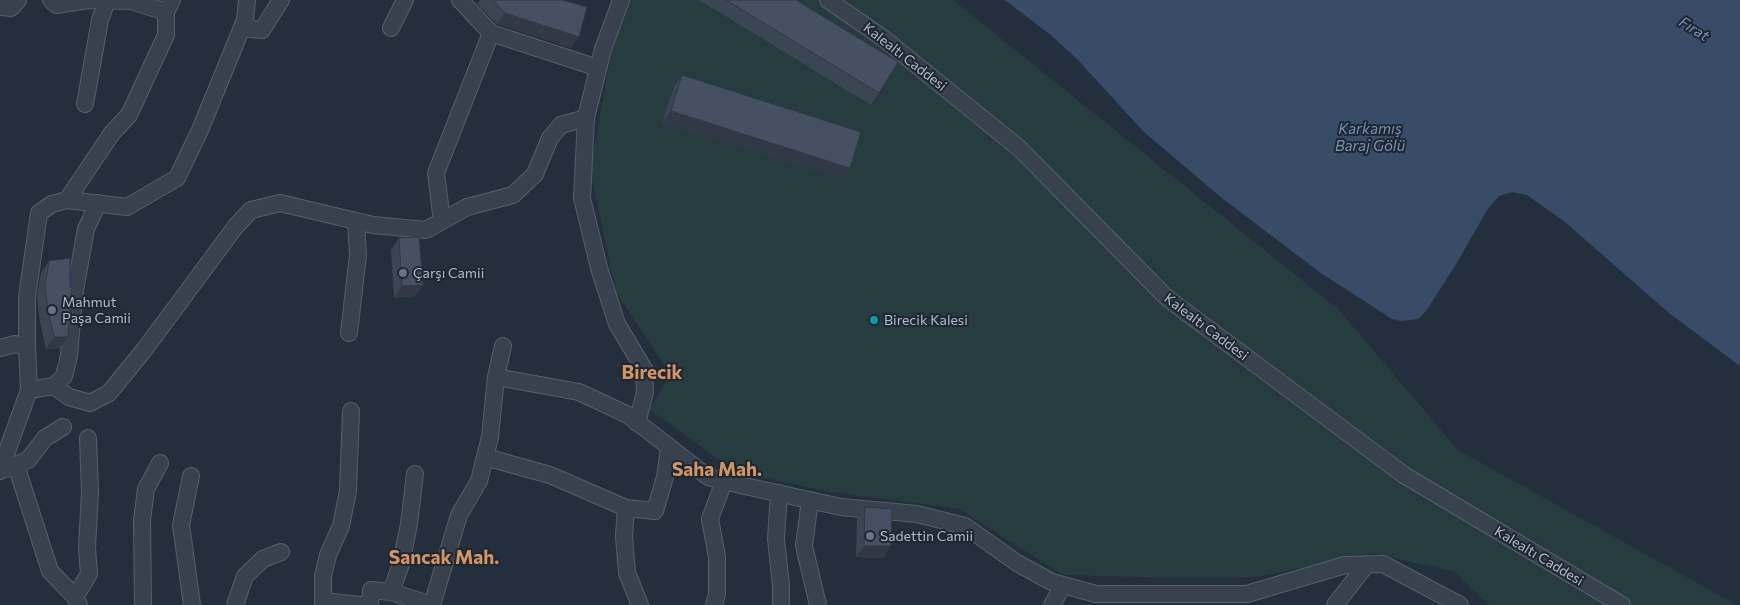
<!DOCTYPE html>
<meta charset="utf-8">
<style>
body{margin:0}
canvas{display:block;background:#242f3e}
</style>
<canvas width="1740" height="605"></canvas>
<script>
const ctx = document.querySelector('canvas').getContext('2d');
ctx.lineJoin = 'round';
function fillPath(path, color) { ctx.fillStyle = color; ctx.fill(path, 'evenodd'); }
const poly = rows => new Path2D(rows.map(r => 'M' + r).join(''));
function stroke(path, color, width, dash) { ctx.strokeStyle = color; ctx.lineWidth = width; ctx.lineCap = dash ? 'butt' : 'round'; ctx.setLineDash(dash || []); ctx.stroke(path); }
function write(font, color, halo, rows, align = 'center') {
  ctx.font = font + ' Commissioner,sans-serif'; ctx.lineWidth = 4; ctx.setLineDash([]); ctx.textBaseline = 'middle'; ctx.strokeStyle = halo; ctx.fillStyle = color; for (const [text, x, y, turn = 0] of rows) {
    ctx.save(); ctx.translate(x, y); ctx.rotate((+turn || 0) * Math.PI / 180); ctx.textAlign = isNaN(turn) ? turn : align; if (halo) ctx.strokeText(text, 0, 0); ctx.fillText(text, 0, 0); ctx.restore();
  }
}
fillPath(poly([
 [621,0,953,0,1339,310,1458,450,1737,605,1489,605,1455,572,1373,553,1255,577,1184,578,1063,575,959,509,831,492,736,472,649,409,671,375,616,292,590,170]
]), '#263c3f');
fillPath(poly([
 [1005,0,1740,0,1740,366,1669,313,1565,222,1527,195,1512,192,1499,196,1487,210,1455,266,1426,311,1418,319,1401,321,1392,319,1321,273,1223,199,1144,132,1077,59,1052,36]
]), '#394c67');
const minor = poly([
 [51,0,56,5,88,0,131,1,166,12],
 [460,0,491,33,598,68],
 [621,0,603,49,586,118,582,198,599,268,617,324,644,369,645,392,637,423],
 [828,0,883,38,1019,148,1167,298,1404,475,1622,605],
 [0,7,11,8,18,0],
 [242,28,262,30,281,0],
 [391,28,405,0],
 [85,104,100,20,107,1],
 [67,200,112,133,129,115,166,35,166,12,172,0],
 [442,221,436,173,491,33],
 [349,333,358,255,356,221],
 [27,347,27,297,39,213,52,204,67,200,127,207,177,178,200,130,245,20,247,0],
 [0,348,15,344,27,347,29,390],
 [496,377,579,392,628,415,708,477,745,486,841,507,917,514,965,526,1017,563,1052,582,1096,594,1247,594,1345,565,1383,564,1460,605],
 [54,386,69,397,90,403,109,393,144,350,236,226,251,210,280,203,373,225,426,230,467,207,513,195,535,174,550,138,561,125,586,118],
 [485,457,550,475,626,508],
 [16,465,50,571,75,597,79,605],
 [6,469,28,460,45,438,63,427],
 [0,471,29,390,54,386,64,376,69,356,74,296,86,229,98,203],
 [191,476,181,525,192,605],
 [779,493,776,539,781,586,781,605],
 [810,500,804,546,818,605],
 [391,592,401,564,409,524,415,474],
 [75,597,89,574,87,548,90,492,88,438],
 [323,601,323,576,328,555,341,526,348,491,351,411],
 [143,605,142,520,146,489,160,463],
 [235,605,245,576,263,559,281,552],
 [324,605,323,601,360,605],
 [370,605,371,590,391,592,432,605],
 [432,605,459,515,479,481,490,437,496,377,503,346],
 [640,605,627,573,624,536,626,508,655,511,665,477,669,448],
 [714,605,717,594,717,557,710,519,724,481],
 [1052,605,1063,585],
 [1335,605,1367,564]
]);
stroke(minor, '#565f6c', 18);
stroke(minor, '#38414e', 16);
fillPath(poly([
 [480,0,562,0,571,48,497,24,477,4],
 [699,0,796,0,879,93,871,105],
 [682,75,850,168,842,179,662,123,674,87],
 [399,238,423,285,415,296,394,298,391,250],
 [49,261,68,337,60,348,46,349,40,322,37,296,41,273],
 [865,507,891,546,883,558,856,557,857,518]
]), '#3b4654');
fillPath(poly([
 [505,13,579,37,571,48,497,24],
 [671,111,850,168,842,179,662,123],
 [423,285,415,296,394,298,402,286],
 [54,337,68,337,60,348,46,349],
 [864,546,891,546,883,558,856,557]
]), '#303945');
const building = poly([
 [493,0,562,0,587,7,579,37,505,13,493,0],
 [726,0,796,0,898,62,879,93,726,0],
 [682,75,861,132,850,168,671,111,682,75],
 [419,237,423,285,402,286,399,238,419,237],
 [70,258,70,287,72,287,68,337,54,337,48,311,45,285,49,261,70,258],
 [865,507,892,509,891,546,864,546,865,507]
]);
fillPath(building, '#455162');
stroke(building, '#303945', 1);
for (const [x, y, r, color] of [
 [403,273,5,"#6b7280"],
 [52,310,5,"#6b7280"],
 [874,320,5,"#0f9aa8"],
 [870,536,5,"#6b7280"]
]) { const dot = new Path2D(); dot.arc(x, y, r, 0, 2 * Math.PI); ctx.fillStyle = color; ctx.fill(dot); stroke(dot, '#1d2633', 2); }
write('14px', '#b4bcc9', '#1d2633', [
 ["Kalealtı Caddesi",905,57,38],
 ["Kalealtı Caddesi",1206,327,37],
 ["Kalealtı Caddesi",1539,556,31]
]);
write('14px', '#b4bcc9', '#1d2633', [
 ["Çarşı Camii",413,273],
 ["Mahmut",62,302],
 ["Paşa Camii",62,318],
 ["Birecik Kalesi",884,320],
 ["Sadettin Camii",880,536]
], 'left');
write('italic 15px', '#7c92b1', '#1d2633', [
 ["Fırat",1694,29,32],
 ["Karkamış",1370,129],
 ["Baraj Gölü",1370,146]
]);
write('bold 19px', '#d59563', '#1d2633', [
 ["Birecik",652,373],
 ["Saha Mah.",717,470],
 ["Sancak Mah.",444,558]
]);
</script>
